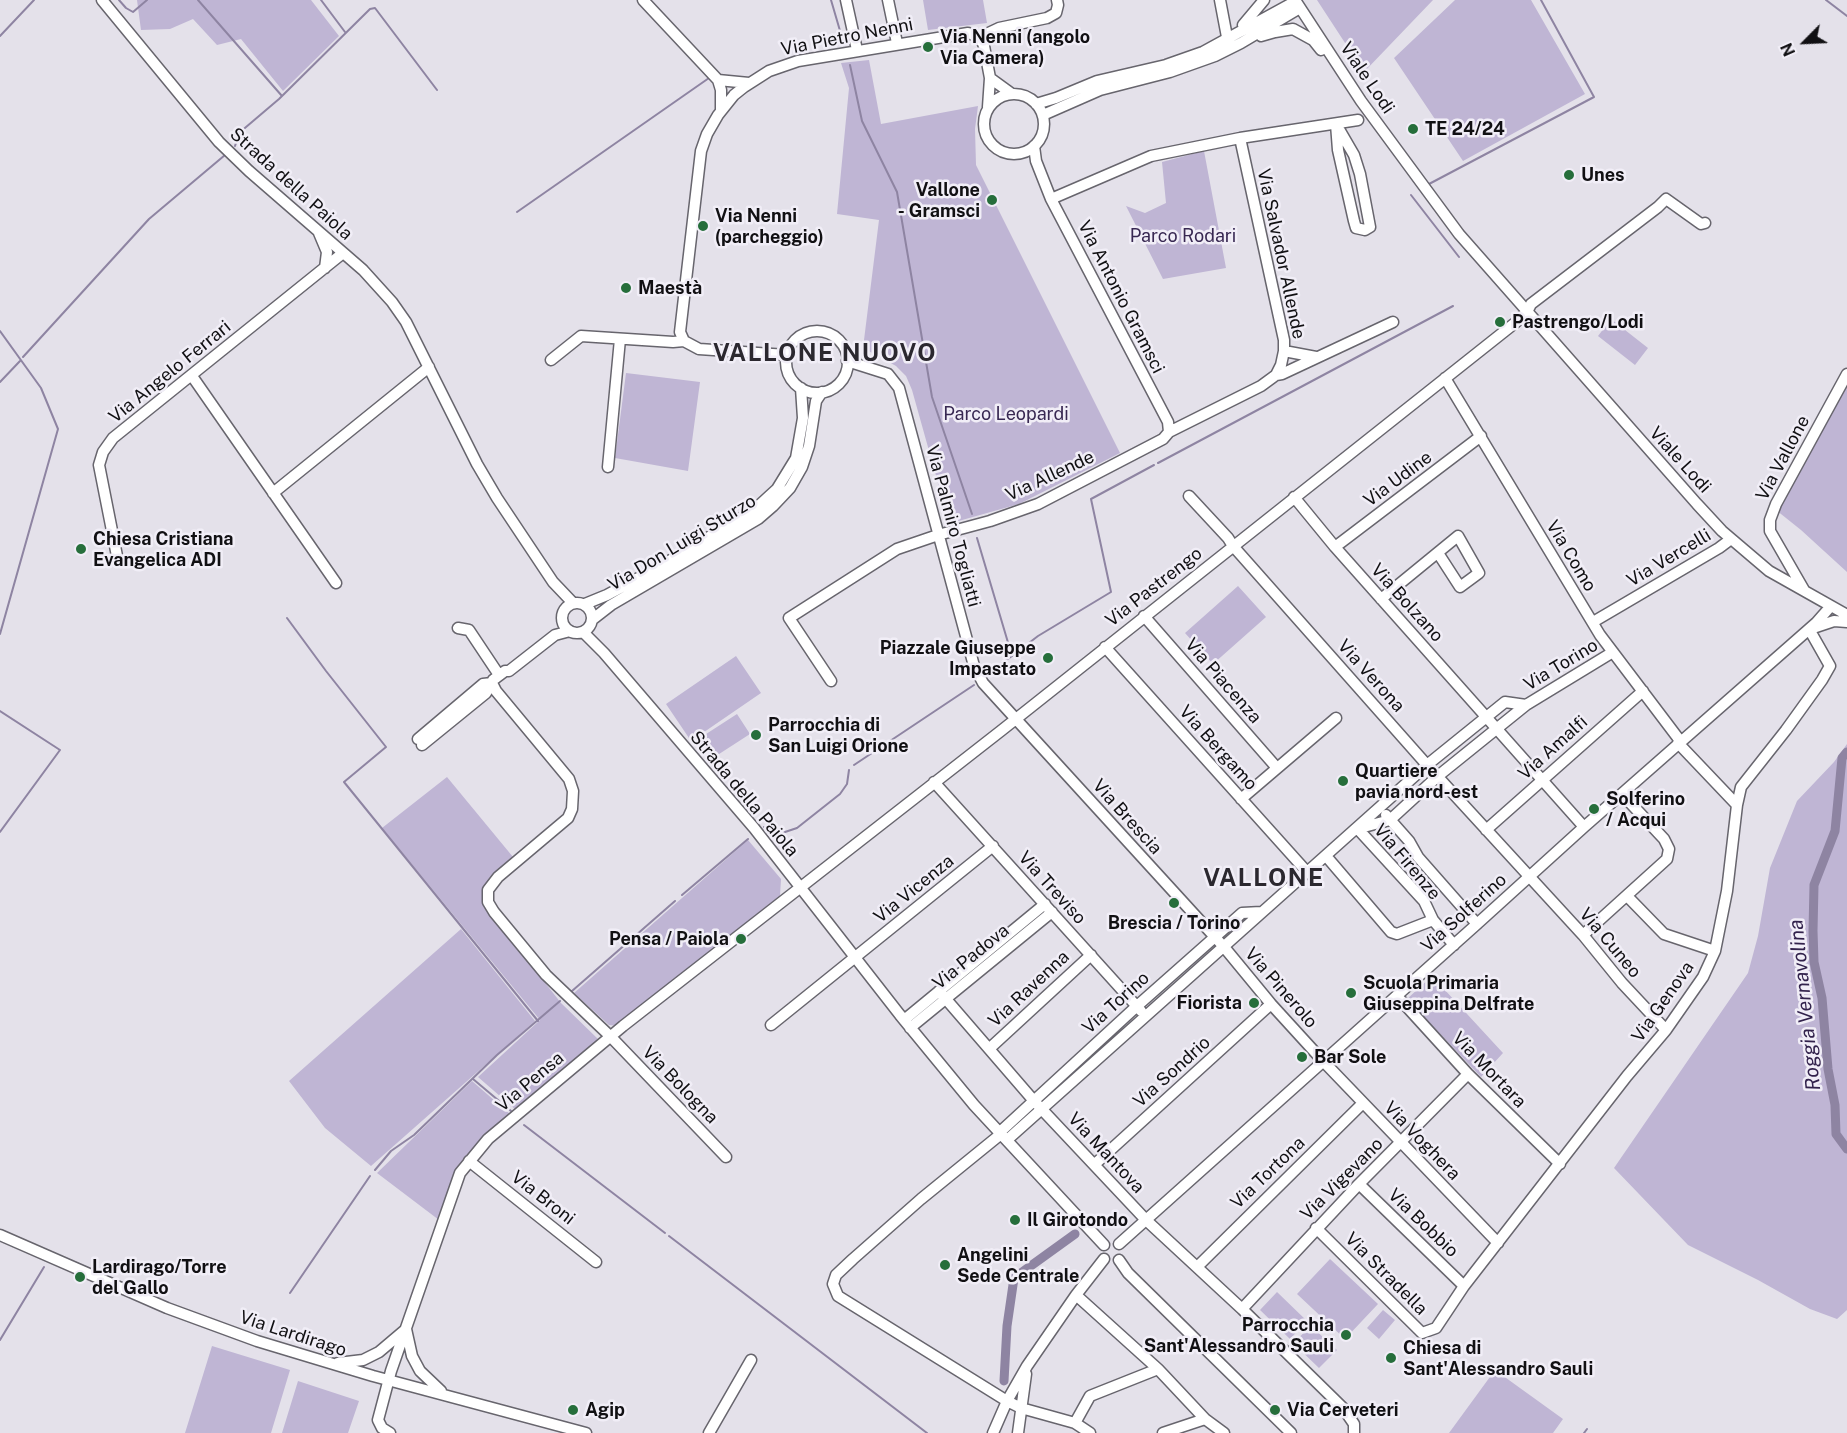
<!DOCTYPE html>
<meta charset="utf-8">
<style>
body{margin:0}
#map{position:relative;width:1847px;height:1433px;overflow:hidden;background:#e4e1ea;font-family:"Public Sans",sans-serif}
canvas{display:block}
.north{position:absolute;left:1775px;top:12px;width:60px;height:60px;-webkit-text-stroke:4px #f1eef7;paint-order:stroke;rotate:246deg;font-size:16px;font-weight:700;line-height:24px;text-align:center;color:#111013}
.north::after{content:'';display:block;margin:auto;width:21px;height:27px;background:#111013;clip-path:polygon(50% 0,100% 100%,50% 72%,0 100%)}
</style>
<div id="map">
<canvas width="1847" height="1433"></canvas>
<div class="north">N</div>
</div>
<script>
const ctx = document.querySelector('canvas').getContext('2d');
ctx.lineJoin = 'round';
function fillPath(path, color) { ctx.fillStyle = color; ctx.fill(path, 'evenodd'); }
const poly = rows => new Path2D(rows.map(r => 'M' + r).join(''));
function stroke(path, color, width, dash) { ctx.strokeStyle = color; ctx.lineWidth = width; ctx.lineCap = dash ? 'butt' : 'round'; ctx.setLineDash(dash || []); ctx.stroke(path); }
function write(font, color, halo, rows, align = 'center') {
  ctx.font = font + ' "Public Sans",sans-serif'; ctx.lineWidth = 5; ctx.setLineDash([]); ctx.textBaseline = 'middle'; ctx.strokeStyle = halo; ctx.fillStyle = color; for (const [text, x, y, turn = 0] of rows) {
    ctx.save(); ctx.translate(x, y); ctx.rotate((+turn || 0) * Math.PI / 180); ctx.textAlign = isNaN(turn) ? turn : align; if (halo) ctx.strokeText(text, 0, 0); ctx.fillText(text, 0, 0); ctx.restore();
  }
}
fillPath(poly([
 [137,0,311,0,339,36,283,91,241,39,217,45,193,19,170,29,141,30],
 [923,0,983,0,987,23,928,30],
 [1317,0,1433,0,1364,72],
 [1455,0,1531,0,1585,94,1463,161,1394,58],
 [869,60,881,124,978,106,975,129,976,165,1120,453,1019,504,955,522,947,515,912,390,906,376,896,366,863,348,879,220,837,214,849,88,841,63],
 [1204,151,1226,268,1163,279,1126,206,1145,213,1166,203,1162,162],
 [1611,319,1648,348,1635,365,1598,336],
 [626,373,700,382,688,471,615,458],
 [1847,381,1847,572,1801,530,1776,510],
 [1238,586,1266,617,1213,664,1185,633],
 [736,656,761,693,691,741,666,704],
 [737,714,750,734,716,756,703,736],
 [1847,744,1847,1310,1837,1319,1810,1309,1758,1280,1688,1245,1614,1168,1748,973,1758,936,1770,868,1797,801,1834,762],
 [447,777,513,857,482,891,482,903,561,1003,599,1040,516,1110,478,1077,540,1020,382,828],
 [748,840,781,879,780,896,617,1026,609,1025,574,993],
 [461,929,535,1021,371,1166,325,1128,289,1081],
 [1432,976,1503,1053,1481,1077,1407,999],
 [472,1081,510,1114,480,1140,464,1160,450,1186,439,1220,377,1173],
 [1330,1259,1378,1304,1345,1339,1297,1294],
 [1277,1292,1307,1321,1290,1339,1260,1310],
 [1383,1310,1395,1320,1379,1339,1367,1328],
 [1311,1326,1337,1350,1319,1368,1293,1343],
 [212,1346,290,1370,271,1433,185,1433],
 [1495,1370,1563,1419,1553,1433,1449,1433],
 [298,1381,359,1401,348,1433,282,1433]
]), '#bfb5d4');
stroke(poly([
 [119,0,126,8,133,12,147,0],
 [198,0,282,96],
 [321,0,345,32],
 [831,0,843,41],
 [1826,0,1847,16],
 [0,36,34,0],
 [850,65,862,121,897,192,932,397,972,514],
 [235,146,239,133,279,99,370,9,375,8,437,90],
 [1429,184,1594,97,1541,0],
 [1411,195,1459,257],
 [517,212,709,78],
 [0,331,41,388,58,429,0,634],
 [23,357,149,219,225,155],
 [0,382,20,361],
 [1158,463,1453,306],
 [977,538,1012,656,991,671],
 [287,618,326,671,386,747,344,782,538,1021],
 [1012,656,1038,636,1111,592,1091,499,1154,465],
 [0,711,60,750,0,832],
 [854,765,974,685],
 [764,827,776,831,785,832,797,828,840,794,847,784,849,770],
 [682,895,748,839],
 [572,991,675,901],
 [473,1079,511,1111],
 [524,1125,665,1233],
 [375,1170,391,1151,414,1135,497,1055,560,1001],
 [669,1236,927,1433],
 [290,1293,370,1176],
 [0,1340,44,1267],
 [1584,1433,1587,1429]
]), '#8e84a2', 2);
stroke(poly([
 [1847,752,1842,758,1835,831,1814,885,1813,931,1814,962,1822,998,1828,1069,1835,1105,1836,1134,1847,1149],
 [1004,1381,1007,1326,1014,1278,1075,1234]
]), '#8e84a2', 9);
const minor = poly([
 [102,0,219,142,249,171,363,270,392,302,406,322,477,464,497,498,553,582,573,603],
 [643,0,718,80,721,90,721,111],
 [846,0,857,50],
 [888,0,897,43],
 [1220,0,1227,37],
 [1295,0,1361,101,1459,234,1697,504,1722,531,1769,571,1847,615],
 [1243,25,1264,0],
 [1261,36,1275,32,1293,29,1313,40,1321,50],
 [980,37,999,28,1047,18,1056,13,1058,5,1057,0],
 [990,78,1012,94],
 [718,80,749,83],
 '984 124a30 30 0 1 1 60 0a30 30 0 1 1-60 0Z',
 [1036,104,1056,98,1097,81,1166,65,1203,52,1296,1],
 [1043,115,1100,90,1170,72,1215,56,1241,43,1300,8],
 [1336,124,1354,155,1360,174,1370,227,1365,230,1356,228,1354,221,1338,150,1336,124],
 [1034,146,1036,161,1051,199,1168,422,1169,432],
 [1051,199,1151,156,1240,138,1358,120],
 [319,233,327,252,325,268],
 '786 362a31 31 0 1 1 62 0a31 31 0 1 1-62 0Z',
 [684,341,680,332,701,151,707,134,718,115,734,95,744,87,769,71,798,61,968,33,980,37,984,46,990,78,988,107],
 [1284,351,1316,357],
 [551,360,581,336,673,342,684,341,699,349,787,355],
 [847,361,888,374,899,388,974,666,983,683,1224,947,1271,1004,1323,1061,1498,1243],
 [1276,375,1282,374,1393,322],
 [192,376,336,583],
 [1445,378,1600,635,1681,742],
 [608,467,620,339],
 [273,493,429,367],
 [1189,496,1228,538,1233,546,1427,765,1583,935,1622,983,1666,1030],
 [1294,497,1335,547,1584,827],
 [1335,547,1481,436],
 [117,556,99,465,103,452,113,438,343,253],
 [1804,590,1770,531,1770,520,1776,504,1847,374],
 [1381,599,1458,536,1479,573,1460,587,1438,553],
 '562 618a15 15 0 1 1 30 0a15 15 0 1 1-30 0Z',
 [585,604,607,595,659,567,724,528,753,511,777,489,796,458,803,418,801,388],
 [1144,616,1277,768],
 [593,619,611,605,758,519,773,506,790,488,802,467,809,446,816,401,822,392],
 [1593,622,1719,548,1731,539],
 [458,628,469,630,499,675],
 [1813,628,1834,621,1847,622],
 [583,632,604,653,754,828,900,1015,974,1105,1104,1245],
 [1105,647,1307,872],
 [831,681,789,618,897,549,938,535,990,521,1038,504,1163,439,1169,432,1261,386,1276,375,1281,365,1284,351,1284,340,1240,138],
 [492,683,496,691,569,779,573,791,572,809,568,818,498,877,488,890,488,902,494,912,546,975,611,1037,726,1157],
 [418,739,483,684,492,683],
 [1678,743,1737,805],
 [422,745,486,693,493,680,505,671,509,671,555,635,570,631],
 [934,782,1141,1011],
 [1241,799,1336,718],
 [1386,815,1409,841,1418,857,1477,924],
 [1357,828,1424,901,1433,920,1454,945],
 [1360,828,1390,820,1438,776,1526,705,1613,652],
 [1486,830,1643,691],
 [1326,856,1391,932,1397,934,1433,920],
 [1627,896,1664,934,1715,951],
 [1583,935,1667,859,1669,849,1664,839,1622,794],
 [939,991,1034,1101,1146,1220,1242,1309,1343,1408,1354,1424,1354,1433],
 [1397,996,1468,1074,1560,1164],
 [904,1020,1045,904],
 [771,1025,993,846],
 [910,1028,1052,912],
 [990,1048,1091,955],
 [1000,1132,1137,1006,1242,913,1261,912],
 [1001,1134,921,1199,853,1259,836,1275,833,1284,838,1296,1007,1401,1021,1408,1075,1423,1090,1433],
 [1007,1140,1427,765,1505,702,1526,705],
 [469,1161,596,1262],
 [1095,1164,1271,1004],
 [1359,1184,1464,1286],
 [1316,1228,1422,1333,1436,1328,1464,1286,1627,1076,1666,1030,1703,977,1715,951,1727,891,1737,805,1741,787,1786,730,1822,680,1830,666,1809,629],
 [0,1235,167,1308,257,1341,373,1376,586,1433],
 [1119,1244,1477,924,1584,827,1816,623,1831,606],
 [1119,1260,1128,1273,1291,1433],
 [1197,1267,1363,1103],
 [1076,1295,1158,1369,1205,1419,1224,1433],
 [1242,1309,1359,1184,1468,1074],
 [406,1329,412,1356,420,1371,441,1391],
 [338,1363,363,1360,379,1352,405,1330],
 [1075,1423,1090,1396,1158,1369],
 [390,1433,382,1428,378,1420,391,1371,460,1173,488,1139,623,1026,1002,730,1515,323,1527,312,1531,304,1658,207,1666,199,1701,224,1705,223],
 [709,1433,751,1360],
 [993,1433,1007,1401,1027,1366,1076,1295,1104,1259],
 [1018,1433,1026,1374],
 [1163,1433,1205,1419]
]);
stroke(minor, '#67656d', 13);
stroke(minor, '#fff', 10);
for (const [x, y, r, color] of [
 [928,47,6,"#266e3b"],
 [1413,129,6,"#266e3b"],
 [1569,175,6,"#266e3b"],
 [992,200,6,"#266e3b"],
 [703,226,6,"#266e3b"],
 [626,288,6,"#266e3b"],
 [1500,322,6,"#266e3b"],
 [81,549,6,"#266e3b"],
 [1048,658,6,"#266e3b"],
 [756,735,6,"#266e3b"],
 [1343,781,6,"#266e3b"],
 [1594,809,6,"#266e3b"],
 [1174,903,6,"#266e3b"],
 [741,939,6,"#266e3b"],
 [1351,993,6,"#266e3b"],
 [1254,1003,6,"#266e3b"],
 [1302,1057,6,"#266e3b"],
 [1015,1220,6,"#266e3b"],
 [945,1265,6,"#266e3b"],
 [80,1277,6,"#266e3b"],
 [1346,1335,6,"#266e3b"],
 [1391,1358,6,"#266e3b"],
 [573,1410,6,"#266e3b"],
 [1275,1410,6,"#266e3b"]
]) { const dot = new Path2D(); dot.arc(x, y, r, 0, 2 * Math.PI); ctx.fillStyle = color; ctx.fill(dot); stroke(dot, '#f1eef7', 2); }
write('18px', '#111013', '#f1eef7', [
 ["Via Pietro Nenni",847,37,-11],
 ["Viale Lodi",1367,78,56],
 ["Strada della Paiola",291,184,42],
 ["Via Salvador Allende",1281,254,78],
 ["Via Antonio Gramsci",1121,297,63],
 ["Via Angelo Ferrari",170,372,-39],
 ["Via Vallone",1783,458,-62],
 ["Viale Lodi",1680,460,48],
 ["Via Allende",1050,476,-25],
 ["Via Udine",1398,479,-37],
 ["Via Palmiro Togliatti",953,526,75],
 ["Via Don Luigi Sturzo",682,543,-31],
 ["Via Como",1571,556,59],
 ["Via Vercelli",1669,558,-31],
 ["Via Pastrengo",1154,587,-38],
 ["Via Bolzano",1407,603,48],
 ["Via Torino",1561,665,-31],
 ["Via Verona",1371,676,48],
 ["Via Piacenza",1223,681,49],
 ["Via Bergamo",1218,748,48],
 ["Via Amalfi",1553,748,-42],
 ["Strada della Paiola",744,794,50],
 ["Via Brescia",1127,817,48],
 ["Via Firenze",1407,862,50],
 ["Via Treviso",1052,888,48],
 ["Via Vicenza",914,889,-39],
 ["Via Solferino",1464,913,-42],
 ["Via Cuneo",1610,943,50],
 ["Via Padova",971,957,-39],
 ["Via Pinerolo",1281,988,49],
 ["Via Ravenna",1029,989,-43],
 ["Via Genova",1663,1002,-55],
 ["Via Torino",1116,1003,-42],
 ["Via Mortara",1489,1070,46],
 ["Via Sondrio",1172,1072,-42],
 ["Via Pensa",530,1082,-40],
 ["Via Bologna",680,1085,46],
 ["Via Voghera",1422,1141,46],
 ["Via Mantova",1106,1153,47],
 ["Via Tortona",1268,1173,-44],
 ["Via Vigevano",1342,1179,-45],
 ["Via Broni",543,1198,38],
 ["Via Bobbio",1423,1223,44],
 ["Via Stradella",1386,1274,45],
 ["Via Lardirago",293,1334,18]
]);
write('bold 18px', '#111013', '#f1eef7', [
 ["Via Nenni (angolo",940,37],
 ["Via Camera)",940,58],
 ["TE 24/24",1425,129],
 ["Unes",1581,175],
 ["Vallone",980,190,"right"],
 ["- Gramsci",980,211,"right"],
 ["Via Nenni",715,216],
 ["(parcheggio)",715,237],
 ["Maestà",638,288],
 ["Pastrengo/Lodi",1512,322],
 ["Chiesa Cristiana",93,539],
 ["Evangelica ADI",93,560],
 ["Piazzale Giuseppe",1036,648,"right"],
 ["Impastato",1036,669,"right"],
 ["Parrocchia di",768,725],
 ["San Luigi Orione",768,746],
 ["Quartiere",1355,771],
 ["pavia nord-est",1355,792],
 ["Solferino",1606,799],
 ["/ Acqui",1606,820],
 ["Brescia / Torino",1174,923,"center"],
 ["Pensa / Paiola",729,939,"right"],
 ["Scuola Primaria",1363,983],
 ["Giuseppina Delfrate",1363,1004],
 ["Fiorista",1242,1003,"right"],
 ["Bar Sole",1314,1057],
 ["Il Girotondo",1027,1220],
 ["Angelini",957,1255],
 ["Sede Centrale",957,1276],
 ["Lardirago/Torre",92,1267],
 ["del Gallo",92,1288],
 ["Parrocchia",1334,1325,"right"],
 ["Sant'Alessandro Sauli",1334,1346,"right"],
 ["Chiesa di",1403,1348],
 ["Sant'Alessandro Sauli",1403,1369],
 ["Agip",585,1410],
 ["Via Cerveteri",1287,1410]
], 'left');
write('18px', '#382852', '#f1eef7', [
 ["Parco Rodari",1183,236],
 ["Parco Leopardi",1006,414]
]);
write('italic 20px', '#32224c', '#f1eef7', [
 ["Roggia Vernavolina",1805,1005,-96]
]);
ctx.letterSpacing = '1.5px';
write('bold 24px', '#2b282f', '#f1eef7', [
 ["VALLONE NUOVO",825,354],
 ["VALLONE",1264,879]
]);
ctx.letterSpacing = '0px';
</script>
